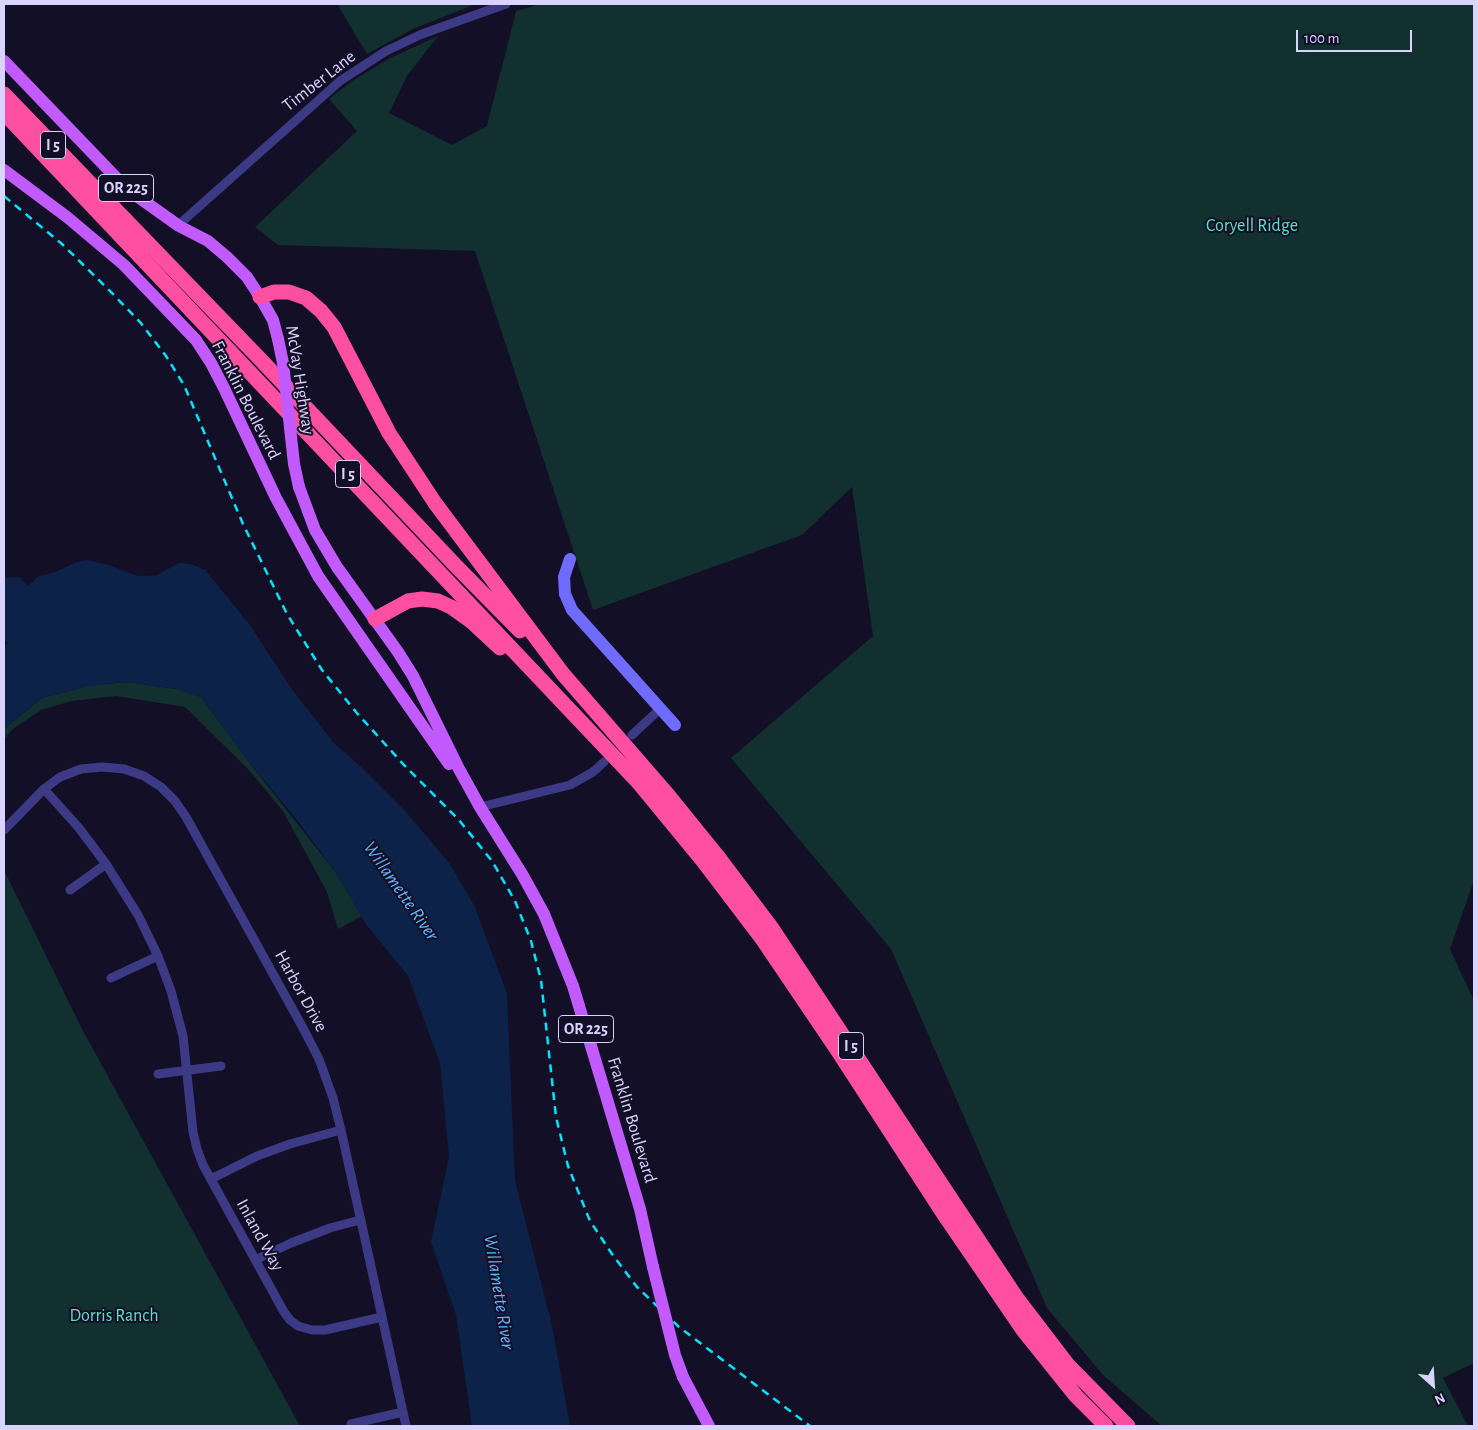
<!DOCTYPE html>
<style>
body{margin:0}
#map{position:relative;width:1478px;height:1430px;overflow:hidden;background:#130f26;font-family:"Alegreya Sans",sans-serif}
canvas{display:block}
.frame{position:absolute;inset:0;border:5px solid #d9d4ff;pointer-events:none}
.north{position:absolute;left:1408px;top:1360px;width:50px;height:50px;-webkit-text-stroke:4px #130f26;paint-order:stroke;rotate:154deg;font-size:14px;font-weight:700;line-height:20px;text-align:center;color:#d9d4ff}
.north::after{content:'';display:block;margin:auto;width:18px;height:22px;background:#d9d4ff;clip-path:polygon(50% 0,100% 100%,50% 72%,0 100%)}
.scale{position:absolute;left:1296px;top:30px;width:116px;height:22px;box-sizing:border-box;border:2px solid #d9d4ff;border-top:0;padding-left:6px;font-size:15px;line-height:18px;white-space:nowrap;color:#d9d4ff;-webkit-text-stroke:4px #130f26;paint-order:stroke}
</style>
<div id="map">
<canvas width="1478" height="1430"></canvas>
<div class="frame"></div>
<div class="north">N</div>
<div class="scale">100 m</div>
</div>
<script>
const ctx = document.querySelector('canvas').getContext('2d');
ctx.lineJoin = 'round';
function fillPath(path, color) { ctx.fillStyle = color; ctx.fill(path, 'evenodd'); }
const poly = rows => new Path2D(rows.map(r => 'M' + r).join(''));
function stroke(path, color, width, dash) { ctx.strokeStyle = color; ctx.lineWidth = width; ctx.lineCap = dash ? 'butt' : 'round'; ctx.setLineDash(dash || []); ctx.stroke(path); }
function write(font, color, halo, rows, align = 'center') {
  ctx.font = font + ' "Alegreya Sans",sans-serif'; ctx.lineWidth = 4; ctx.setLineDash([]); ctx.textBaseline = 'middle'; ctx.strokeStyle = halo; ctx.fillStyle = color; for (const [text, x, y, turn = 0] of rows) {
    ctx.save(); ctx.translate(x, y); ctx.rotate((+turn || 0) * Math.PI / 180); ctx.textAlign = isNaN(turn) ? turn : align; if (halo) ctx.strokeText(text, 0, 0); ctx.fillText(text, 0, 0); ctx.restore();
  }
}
fillPath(poly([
 [337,4,476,4,413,29,367,54],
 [541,4,1474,4,1474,880,1450,949,1474,1001,1474,1364,1470,1365,1443,1378,1468,1426,1162,1426,1103,1375,1047,1308,891,949,731,758,873,636,852,487,802,535,593,610,475,251,278,245,255,227,357,131,329,99,352,81,390,58,438,36,407,76,389,113,452,145,487,126,516,11],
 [126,682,177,689,201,697,245,757,336,873,362,916,338,929,327,892,283,811,247,768,185,707,116,696,72,701,41,710,13,729,4,739,4,729,42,698,88,686],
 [4,870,82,1029,300,1426,4,1426]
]), '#12302f');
fillPath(poly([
 [87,560,109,565,138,576,157,575,179,563,191,564,205,570,250,625,291,688,333,742,361,767,407,813,450,864,475,907,507,994,515,1181,552,1325,570,1426,472,1426,456,1315,431,1242,449,1157,440,1063,408,976,365,923,336,873,296,819,245,757,201,697,177,689,126,682,88,686,42,698,4,729,4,645,9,643,4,640,4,578,19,577,28,586,34,581,37,577,55,572,77,562]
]), '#0c2248');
stroke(poly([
 [179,226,184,220,340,81,386,51,422,34,506,4],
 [632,735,660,709],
 [44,789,79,828,106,864,138,915,158,956,171,991,183,1036,193,1132,197,1149,203,1165,284,1312,290,1320,298,1326,312,1330,325,1330,382,1317],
 [480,807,570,785,593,772,604,762],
 [4,830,44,789,60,777,81,769,102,767,124,769,144,776,161,787,175,801,186,817,303,1028,319,1059,333,1098,341,1130,406,1426],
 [70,890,106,864],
 [111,978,158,956],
 [158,1074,221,1066],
 [211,1179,257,1156,290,1144,341,1130],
 [255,1260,291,1243,330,1228,360,1220],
 [351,1424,403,1412]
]), '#3d3a85', 9);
stroke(poly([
 [570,559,564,577,565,594,572,610,675,725]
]), '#6f6bff', 12);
stroke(poly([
 [4,61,127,189,179,226,208,241,227,257,247,277,260,297,273,320,278,339],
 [4,170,67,217,124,265,196,340,211,363,224,388,276,498,318,576,449,764],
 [299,487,315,530,337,567,398,652,413,676,459,769,480,807,522,874,544,914,573,986,640,1209,653,1267],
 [683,1377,709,1426]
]), '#c25bff', 12);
stroke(poly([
 [4,94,260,359,456,566,520,631],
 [4,113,638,782,703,861,763,940,838,1051,943,1213,1023,1330,1076,1396,1106,1426],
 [260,297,274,292,289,292,306,298,321,311,334,327,389,433,435,503,563,674,668,795,719,858,771,927,1016,1297,1068,1365,1128,1426],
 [375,619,408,601,422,599,438,601,451,607,472,622,500,648]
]), '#ff4fa3', 15);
stroke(poly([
 [4,196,62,244,110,291,140,322,166,356,184,385,243,524,287,614,322,670,356,712,404,765,459,820,492,861,515,901,531,941,541,980,556,1117,568,1166,590,1221,612,1254,637,1287,679,1327,810,1426]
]), '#00e5ff', 2.5, [8, 6]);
stroke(poly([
 [278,339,283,363,294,464,299,487],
 [653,1267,675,1355,683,1377]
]), '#c25bff', 12);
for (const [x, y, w] of [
 [53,145,25],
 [126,188,55],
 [348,474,25],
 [586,1029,55],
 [851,1046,25]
]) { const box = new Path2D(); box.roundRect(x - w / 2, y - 13.5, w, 27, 4); ctx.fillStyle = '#130f26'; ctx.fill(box); stroke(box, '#d9d4ff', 1); }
write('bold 16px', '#d9d4ff', null, [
 ["I 5",53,145],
 ["OR 225",126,188],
 ["I 5",348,474],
 ["OR 225",586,1029],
 ["I 5",851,1046]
]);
write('18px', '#d9d4ff', '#130f26', [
 ["Timber Lane",319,81,-38],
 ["McVay Highway",300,380,81],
 ["Franklin Boulevard",246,400,63],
 ["Harbor Drive",301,991,61],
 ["Franklin Boulevard",632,1120,73],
 ["Inland Way",260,1235,61]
]);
write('18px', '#5fe0c0', '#130f26', [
 ["Coryell Ridge",1252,226],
 ["Dorris Ranch",114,1316]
]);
write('italic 19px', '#62b6ff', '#130f26', [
 ["Willamette River",401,891,55],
 ["Willamette River",499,1292,81]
]);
</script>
